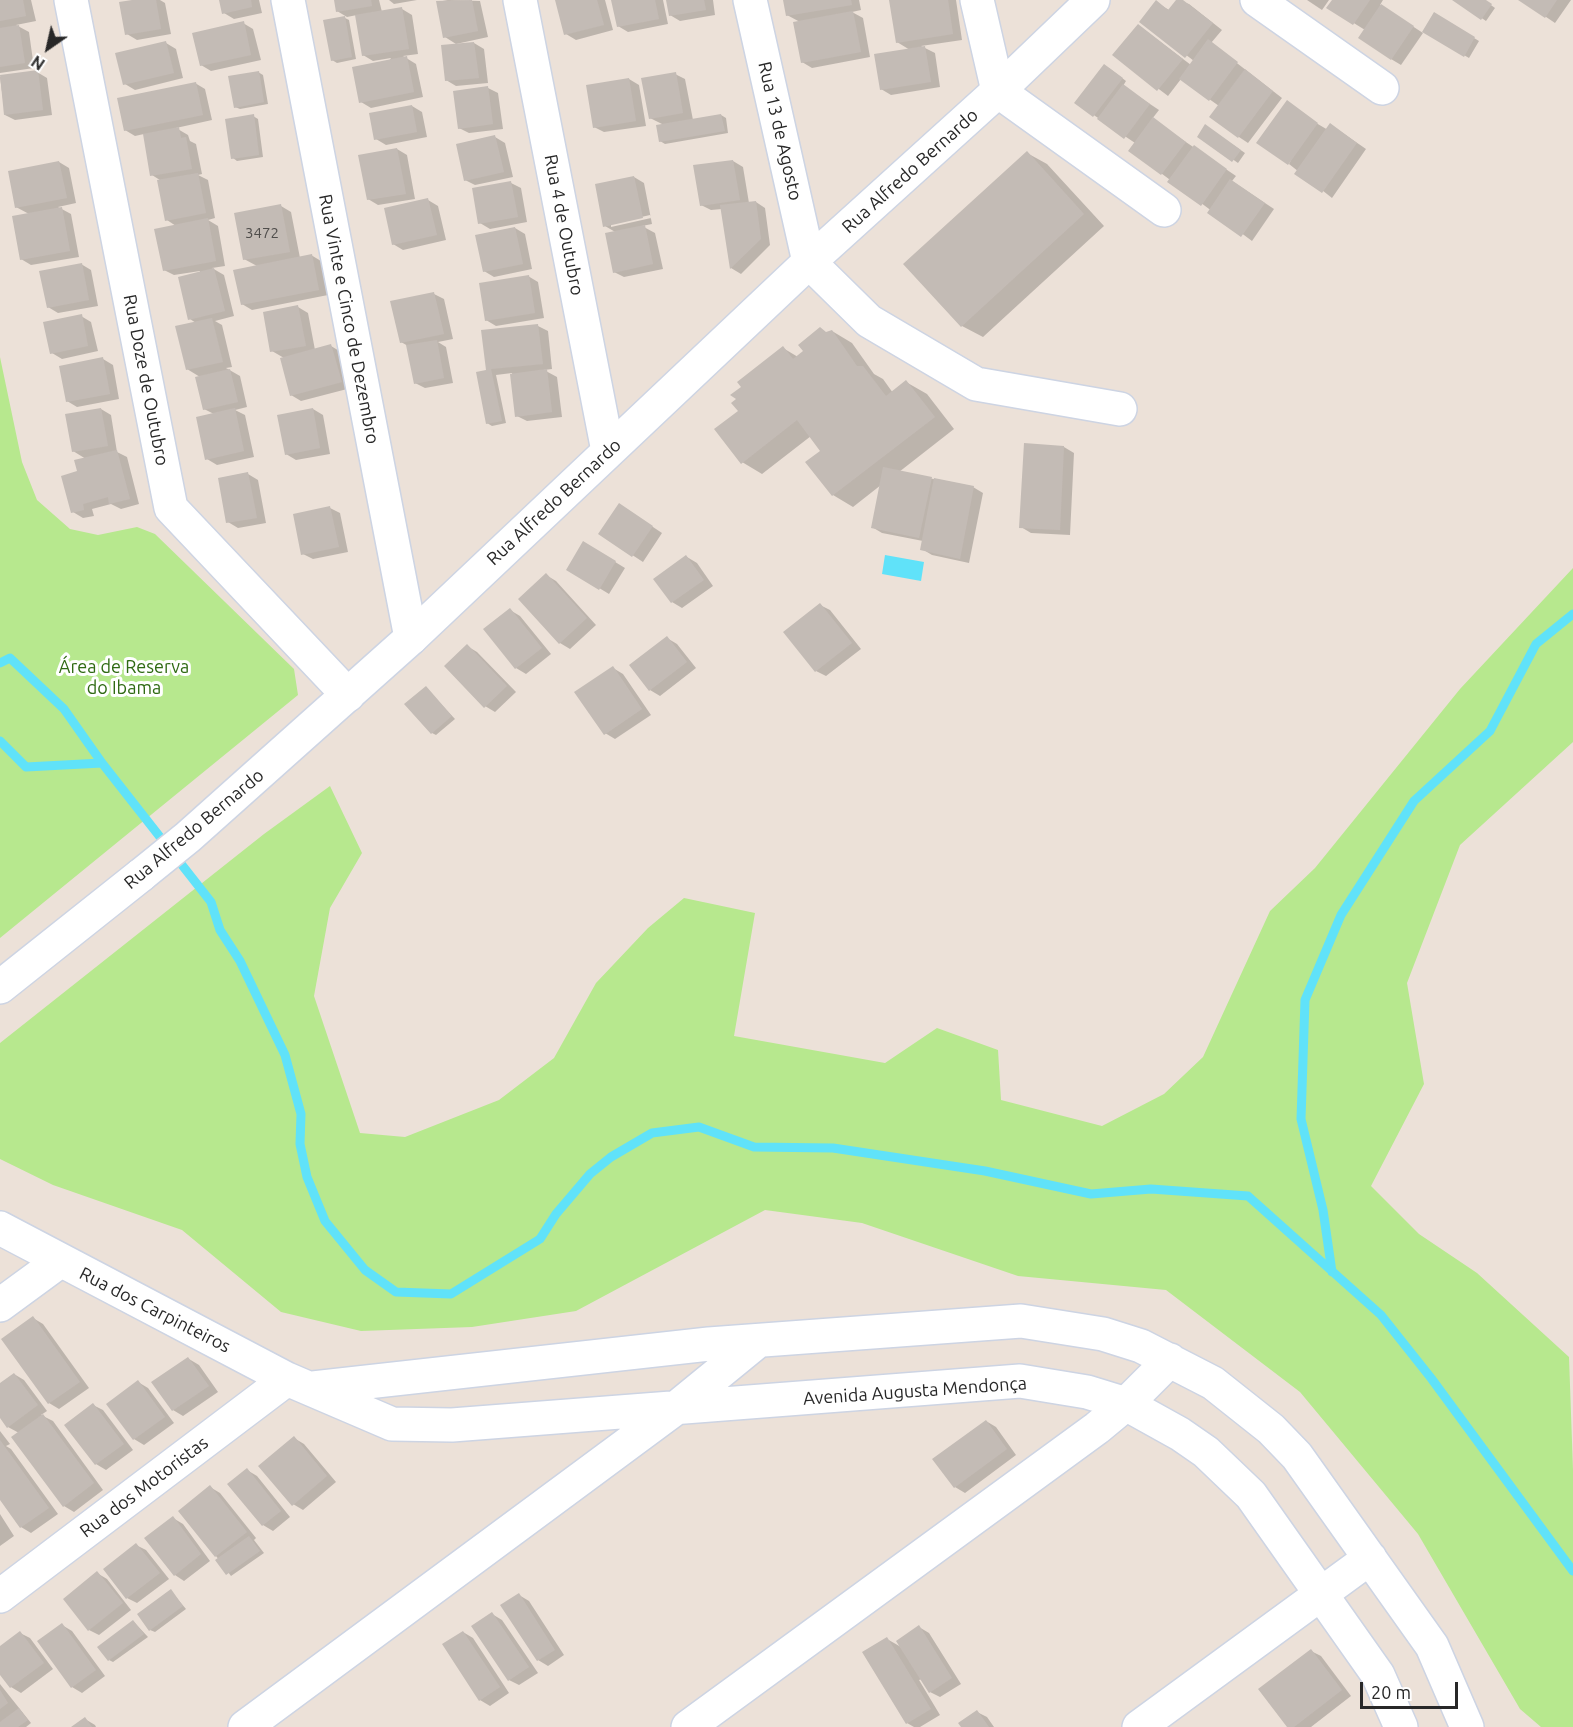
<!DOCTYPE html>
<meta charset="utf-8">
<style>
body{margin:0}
#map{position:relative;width:1573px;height:1727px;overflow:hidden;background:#ece1d8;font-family:Ubuntu,sans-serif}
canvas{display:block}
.north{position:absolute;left:18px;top:18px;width:60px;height:60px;-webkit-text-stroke:4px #fff;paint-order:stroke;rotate:214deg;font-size:16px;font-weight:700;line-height:24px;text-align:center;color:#282828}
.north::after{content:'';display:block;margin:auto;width:21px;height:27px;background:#282828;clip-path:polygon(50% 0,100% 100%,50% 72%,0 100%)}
.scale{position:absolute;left:1360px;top:1682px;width:98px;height:27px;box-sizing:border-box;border:3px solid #282828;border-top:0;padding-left:8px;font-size:18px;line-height:21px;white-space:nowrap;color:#282828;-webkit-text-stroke:4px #fff;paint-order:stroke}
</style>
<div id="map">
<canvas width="1573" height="1727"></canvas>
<div class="north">N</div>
<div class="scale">20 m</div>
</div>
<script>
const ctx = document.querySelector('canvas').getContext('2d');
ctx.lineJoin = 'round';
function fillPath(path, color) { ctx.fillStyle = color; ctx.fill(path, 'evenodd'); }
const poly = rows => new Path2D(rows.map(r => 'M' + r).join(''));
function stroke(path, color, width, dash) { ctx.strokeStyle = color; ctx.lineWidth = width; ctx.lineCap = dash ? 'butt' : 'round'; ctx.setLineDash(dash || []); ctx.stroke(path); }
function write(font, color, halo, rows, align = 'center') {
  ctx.font = font + ' Ubuntu,sans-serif'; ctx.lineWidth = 6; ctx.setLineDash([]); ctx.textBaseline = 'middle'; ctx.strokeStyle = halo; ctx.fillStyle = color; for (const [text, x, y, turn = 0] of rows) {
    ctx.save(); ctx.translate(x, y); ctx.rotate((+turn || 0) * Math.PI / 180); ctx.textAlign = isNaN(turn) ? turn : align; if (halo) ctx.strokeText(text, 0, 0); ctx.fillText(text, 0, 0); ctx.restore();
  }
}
fillPath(poly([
 [0,357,22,462,37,500,70,529,98,535,137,527,155,534,294,669,298,695,0,938],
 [1573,568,1573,742,1460,845,1407,983,1424,1084,1371,1186,1419,1234,1477,1273,1569,1357,1573,1470,1573,1727,1541,1727,1520,1709,1418,1534,1300,1392,1166,1290,1018,1276,862,1223,765,1210,576,1311,472,1327,361,1331,281,1312,182,1230,53,1185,0,1159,0,1043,264,834,330,786,362,853,330,908,314,996,360,1133,405,1137,499,1100,554,1058,596,983,648,928,684,898,755,913,734,1036,885,1063,937,1028,998,1050,1001,1100,1102,1126,1164,1094,1203,1057,1270,911,1315,868,1460,689]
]), '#b7e88e');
fillPath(poly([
 [885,555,924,562,921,581,882,574]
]), '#60e2f9');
fillPath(poly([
 [0,0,31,0,36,21,16,25,29,32,34,68,0,73],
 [141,0,160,0,165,3,171,34,137,40,127,34],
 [221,0,259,0,262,13,234,19,224,13],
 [335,0,379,0,382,12,402,9,412,15,418,54,403,56,416,64,423,97,371,108,361,102,391,58,373,61,363,55,357,15,347,17,337,11],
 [389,0,417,0,394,4],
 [448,0,480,1,488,37,456,44,445,37,437,2],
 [557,0,605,0,613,30,576,40,566,34],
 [612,0,663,0,668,24,628,32,618,26],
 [668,0,713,0,715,15,680,21,670,15],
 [785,0,859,0,861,10,852,12,863,18,870,57,812,68,802,62,800,22,787,15],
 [890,0,956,0,962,40,921,46,935,53,940,87,891,95,881,89,910,50,897,42],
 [1177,0,1189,4,1222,30,1211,43,1282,98,1248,143,1239,137,1219,106,1181,79,1168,96,1114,55,1138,25,1191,65,1194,61,1142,21,1156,2,1169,10],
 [1307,0,1329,0,1322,10],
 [1333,0,1383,0,1380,5,1423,33,1401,65,1391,59,1365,30,1328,7],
 [1455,0,1484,0,1495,8,1486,21],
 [1521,0,1571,0,1555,23],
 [1434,14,1479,41,1469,58,1424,32],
 [345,18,349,20,356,59,337,63,332,60],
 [243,23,253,29,261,60,211,71,201,65],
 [166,43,176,49,183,78,135,90,125,84],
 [474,43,484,49,488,83,456,86,446,80],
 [1109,68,1126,81,1123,86,1159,110,1152,119,1236,176,1232,181,1274,209,1252,241,1130,150,1135,143,1076,103],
 [37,72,47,78,52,115,15,120,5,115,0,77],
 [258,72,263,75,268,104,240,109,235,107],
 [675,74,685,79,693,120,721,115,726,118,728,133,665,144,660,141,664,125,650,118],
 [629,79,639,85,646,126,604,132,594,127],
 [195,83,205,89,212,120,176,128,188,135,190,141,196,144,202,174,198,175,208,180,215,218,208,220,218,226,225,266,212,268,224,275,234,316,215,321,222,325,232,367,226,368,240,376,247,407,235,410,245,415,254,457,217,465,207,459,214,414,204,409,200,377,187,369,196,323,190,319,200,271,174,275,164,270,176,226,167,220,163,182,152,175,144,134,135,136,125,130],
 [488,88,498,93,503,129,469,133,459,128],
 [412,106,422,112,427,137,386,145,376,139],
 [253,116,258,119,263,157,237,161,233,158],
 [1311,120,1328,130,1340,131,1366,149,1332,198,1289,164],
 [1210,129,1245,153,1238,163,1199,136],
 [495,137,505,143,513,177,475,185,465,180],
 [397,149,407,155,415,199,378,205,368,199],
 [1027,153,1047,164,1104,226,983,337,962,326,905,264],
 [733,161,743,167,749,203,756,202,765,208,770,245,741,274,731,268,722,209,711,210,701,205],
 [59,162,69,168,76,203,58,207,71,214,79,257,31,265,21,259,29,214,16,207],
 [634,177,644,183,652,224,642,226,655,233,663,269,624,277,614,272,617,233,605,226],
 [650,215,651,218,611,227,611,224],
 [511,183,521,188,527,222,490,229,480,223],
 [428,200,438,206,446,240,403,250,393,244],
 [281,206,291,212,300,258,311,255,321,261,328,295,252,310,242,304,257,266,244,259],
 [515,228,525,234,532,269,494,277,484,271],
 [81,264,91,270,98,306,58,313,48,307],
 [528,276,538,282,544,318,496,326,486,320],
 [434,294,444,299,453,339,438,342,446,347,453,383,425,388,415,383,408,346,401,342],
 [298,307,308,313,315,350,331,346,341,352,351,388,301,401,291,395,284,358,272,351],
 [81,316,91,322,98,351,62,359,52,353],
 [538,326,548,331,552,369,544,370,557,377,562,417,527,421,517,416,512,373,496,375,506,423,492,426,487,423,491,371,488,369],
 [832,331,852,343,874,374,883,379,893,393,906,382,927,394,954,429,899,472,973,487,983,493,969,563,932,555,922,549,923,541,882,533,872,527,881,485,853,507,833,495,822,451,811,436,762,474,742,462,740,411,783,348,798,357],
 [103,359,113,365,119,399,77,407,67,401],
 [101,409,111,415,117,452,127,457,139,504,121,509,111,504,92,509,94,516,83,518,73,512,79,472,86,459,73,451],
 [313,409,323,415,330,454,296,460,286,454],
 [1025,445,1064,447,1074,453,1070,535,1031,533,1021,527],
 [248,474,258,480,266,523,238,528,228,522],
 [330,508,340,513,348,552,313,559,303,554],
 [629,511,662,533,643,562,600,534],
 [584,543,625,568,609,594,568,569],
 [687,557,697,563,713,586,682,608,672,602,655,579],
 [546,575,556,581,596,625,570,649,560,643],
 [820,605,830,610,861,649,826,676,816,671],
 [510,610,520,616,551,654,526,674,516,668,485,630],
 [667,638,677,644,696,668,660,696,650,690],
 [467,646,477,652,516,692,495,712,485,706],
 [613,668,623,674,651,715,615,739,605,733],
 [426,688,455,719,436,735,432,733],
 [33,1318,43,1324,89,1388,59,1409,49,1403],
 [189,1359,199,1365,218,1392,183,1416,173,1410],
 [14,1374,24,1380,47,1411,41,1415,53,1421,103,1490,74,1512,64,1506,19,1433,8,1427,0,1416,0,1384],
 [138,1382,148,1388,174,1423,144,1445,134,1439],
 [93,1405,103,1410,133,1450,106,1470,96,1464],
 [986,1421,996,1427,1016,1455,965,1493,955,1487],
 [0,1431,10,1444,6,1446,11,1449,58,1514,31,1533,21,1527,0,1498],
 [294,1438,304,1444,336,1482,303,1510,293,1504],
 [247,1470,257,1476,290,1517,273,1531,263,1525],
 [210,1487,220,1493,256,1538,254,1540,264,1553,231,1576,216,1556],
 [0,1514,14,1536,0,1546],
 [173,1518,183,1524,210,1561,184,1581,175,1575],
 [136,1545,146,1550,169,1579,137,1603,127,1598],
 [97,1573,107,1579,131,1610,99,1635,89,1630],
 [171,1591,186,1609,155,1632,150,1630],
 [519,1595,529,1601,564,1655,548,1666,538,1660],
 [492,1614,502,1620,538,1673,519,1685,509,1680],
 [134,1622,148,1637,113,1662,109,1660],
 [62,1625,72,1631,105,1676,82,1693,72,1687],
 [919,1627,929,1633,961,1684,940,1697,930,1692,922,1679,919,1680,940,1715,920,1727,914,1727,907,1723,887,1639,901,1647],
 [463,1632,473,1638,509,1693,490,1706,480,1700],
 [20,1633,30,1638,53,1669,21,1693,11,1687,0,1672,0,1648],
 [1311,1651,1321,1656,1351,1696,1311,1727,1289,1727],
 [0,1684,31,1723,26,1727,0,1727],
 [977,1712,987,1717,994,1727,962,1727],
 [85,1719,95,1725,96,1727,73,1727]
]), '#0003');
stroke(poly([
 [0,663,10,658,64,709,102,763],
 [0,741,26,767,102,763,211,902,220,930,240,961,285,1055,301,1114,300,1144,307,1177,325,1221,365,1270,396,1292,451,1294,540,1239,556,1214,590,1174,611,1157,652,1133,699,1127,754,1147,833,1148,985,1171,1091,1194,1151,1189,1248,1196,1381,1315,1431,1378,1573,1571],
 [1332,1272,1323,1210,1301,1119,1305,1000,1341,915,1414,801,1490,731,1536,644,1573,614]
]), '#60e2f9', 9);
fillPath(poly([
 [0,0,23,0,26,16,0,21],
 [132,0,156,0,161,29,125,35,119,2],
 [219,0,251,0,252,7,222,14],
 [334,0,371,0,372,6,336,12],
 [472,0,478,31,443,38,436,1],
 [555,0,597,0,604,25,564,35],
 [611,0,655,0,659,19,617,27],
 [666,0,704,0,706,10,669,16],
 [783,0,851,0,852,5,786,16],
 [889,0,948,0,953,34,896,43],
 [1156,0,1168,10,1176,0,1183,0,1213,23,1185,58,1139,22],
 [1332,0,1370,0,1353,25,1326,8],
 [1452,0,1486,0,1492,4,1481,20],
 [1518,0,1557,0,1545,18],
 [1381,4,1414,26,1391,60,1358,38],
 [402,7,409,49,362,56,355,15],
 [853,11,861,52,801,63,793,22],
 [1434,12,1475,37,1464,57,1422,32],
 [345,16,352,57,331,61,323,20],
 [244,21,251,55,200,66,192,33],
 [1138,24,1183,59,1157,91,1112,55],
 [19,25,25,63,0,67,0,28],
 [1208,39,1238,62,1209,101,1179,79],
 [166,41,174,73,123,85,115,53],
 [474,42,479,78,445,81,441,45],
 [925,46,931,82,880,90,874,54],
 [407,56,414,92,359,103,352,67],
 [1104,64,1123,78,1093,117,1074,103],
 [1245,69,1273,91,1238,138,1209,117],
 [38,70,43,110,4,115,0,75],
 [259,71,264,102,234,108,228,76],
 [676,72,683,113,649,119,641,78],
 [629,78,636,121,593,128,586,85],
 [196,82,203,115,124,131,117,98],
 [1123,84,1150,104,1124,139,1097,119],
 [488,86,493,124,458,129,453,91],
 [1287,100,1318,123,1288,165,1256,143],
 [412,105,417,132,374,140,369,113],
 [254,114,259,155,231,159,225,119],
 [721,114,725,131,659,142,656,125],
 [1153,117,1186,142,1161,175,1128,151],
 [1330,123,1357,143,1322,193,1294,174],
 [1205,124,1241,150,1232,162,1197,137],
 [179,127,181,138,186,137,192,169,150,176,143,134],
 [495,135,504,172,464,181,456,144],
 [1194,145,1227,169,1201,206,1167,182],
 [397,148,406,194,367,200,358,155],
 [1027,151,1084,214,961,327,903,264],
 [733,160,740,200,700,206,693,165],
 [59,161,67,198,15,208,8,171],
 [198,173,206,213,165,221,157,180],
 [634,176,643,218,603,227,595,184],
 [1230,179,1265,203,1241,237,1207,213],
 [511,181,518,217,478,224,472,188],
 [428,198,437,235,392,245,384,208],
 [756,201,761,239,730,269,720,205],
 [281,204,290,252,243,260,234,213],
 [62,207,70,251,20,260,12,216],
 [208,218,216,261,163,271,154,229],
 [645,225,653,264,613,273,605,233],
 [515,227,523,264,483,272,475,235],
 [312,254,319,290,241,305,233,270],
 [82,263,89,300,47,308,39,271],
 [214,268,225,311,188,320,178,277],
 [529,275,535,313,485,321,479,283],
 [434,292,444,334,400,343,390,301],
 [298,305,306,346,270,352,263,312],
 [82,314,88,346,50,354,43,322],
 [212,318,223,362,186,370,175,326],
 [538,324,543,364,491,369,502,421,486,424,476,372,486,370,481,330],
 [820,327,826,332,832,330,857,366,863,366,886,396,906,380,935,417,832,496,805,462,820,451,797,420,741,464,714,429,738,411,731,403,736,399,730,395,741,387,737,382,783,346,793,359,803,351,798,345],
 [437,340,444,378,414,384,406,345],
 [331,344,342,382,290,396,280,358],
 [103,357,110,394,66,402,59,366],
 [230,369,238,402,203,410,195,377],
 [547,369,552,412,515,417,510,374],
 [101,408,108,446,72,452,65,414],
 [235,408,244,451,205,460,196,417],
 [313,408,320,448,285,455,277,415],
 [1024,443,1064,446,1060,530,1019,528],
 [117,450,130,499,109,504,108,497,83,504,84,510,71,513,61,476,77,471,74,460],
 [883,467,932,477,919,538,871,528],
 [248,472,257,518,226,523,218,478],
 [934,478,974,486,960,559,920,550],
 [619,503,653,526,632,557,598,534],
 [330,506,339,547,301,555,293,514],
 [583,541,616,561,599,590,566,570],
 [686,555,704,580,671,603,653,579],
 [546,573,587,618,559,644,518,599],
 [820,603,852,643,815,672,783,632],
 [510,608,542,648,515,669,483,629],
 [667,636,687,662,649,691,629,665],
 [467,644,507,686,484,708,444,666],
 [613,666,642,709,604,735,574,692],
 [426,686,452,716,431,734,404,704],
 [33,1316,80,1382,48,1404,1,1339],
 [188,1357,209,1386,172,1411,151,1382],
 [14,1373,38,1405,7,1428,0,1418,0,1383],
 [138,1380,165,1417,133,1440,106,1404],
 [93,1403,124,1444,95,1465,64,1425],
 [43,1414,94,1483,63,1507,11,1437],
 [986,1420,1007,1449,954,1488,932,1459],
 [294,1436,327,1476,292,1506,258,1466],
 [0,1440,49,1508,20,1528,0,1500],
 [247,1468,281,1511,262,1526,227,1484],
 [210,1485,247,1532,215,1557,178,1511],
 [173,1516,201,1554,174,1576,144,1538],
 [249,1536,260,1551,226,1575,215,1560],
 [136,1543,160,1573,126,1599,103,1569],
 [97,1571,123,1603,88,1631,63,1599],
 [171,1589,183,1606,149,1631,137,1614],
 [519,1593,555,1650,537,1661,500,1605],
 [492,1612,529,1667,508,1681,471,1626],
 [133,1620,144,1634,108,1661,97,1647],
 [62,1623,96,1670,71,1688,37,1641],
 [919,1625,952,1678,929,1693,896,1641],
 [20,1631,44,1663,10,1688,0,1675,0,1646],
 [463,1631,500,1687,479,1701,442,1644],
 [887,1637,931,1709,906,1724,862,1652],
 [1311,1649,1342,1690,1294,1727,1287,1727,1258,1689],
 [0,1690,8,1703,0,1709],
 [19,1708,28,1720,18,1727,0,1727,0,1722],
 [977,1710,989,1727,961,1727,958,1723],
 [85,1717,92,1727,71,1727]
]), '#c3bbb5');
const street = poly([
 [71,0,171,508,348,695],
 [288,0,411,638],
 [520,0,608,451],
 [750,0,809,262,869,321,976,384,1120,409],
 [977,0,998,91,1164,210],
 [1257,0,1382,88],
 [0,987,141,875],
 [0,1228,287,1379,392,1424,452,1425,1020,1381,1087,1392,1126,1404,1180,1434,1206,1452,1251,1495,1378,1675,1401,1727],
 [0,1305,60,1261],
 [313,1388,709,1344,1021,1321,1103,1334,1141,1346,1213,1383,1271,1429,1297,1456,1432,1646,1467,1727],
 [0,1596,287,1379],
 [245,1727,676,1408,758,1341],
 [688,1727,1097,1428,1126,1404,1170,1360],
 [1139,1727,1370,1558]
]);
const secondary = poly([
 [141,875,188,837,411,638,809,262,998,91,1093,0]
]);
stroke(street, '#cdd4e3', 36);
stroke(secondary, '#cdd4e3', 36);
stroke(street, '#fff', 33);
stroke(secondary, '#fff', 33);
write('15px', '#4f4d4b', null, [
 ["3472",262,233]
]);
write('18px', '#282828', '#fff', [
 ["Rua 13 de Agosto",780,131,77],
 ["Rua Alfredo Bernardo",910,171,-42],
 ["Rua 4 de Outubro",564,225,79],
 ["Rua Vinte e Cinco de Dezembro",349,319,79],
 ["Rua Doze de Outubro",146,380,79],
 ["Rua Alfredo Bernardo",554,502,-43],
 ["Rua Alfredo Bernardo",194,829,-40],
 ["Rua dos Carpinteiros",155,1310,27],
 ["Avenida Augusta Mendonça",915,1391,-4],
 ["Rua dos Motoristas",144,1487,-37]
]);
write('18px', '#2f6a13', '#fff', [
 ["Área de Reserva",124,667],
 ["do Ibama",124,688]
]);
</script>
